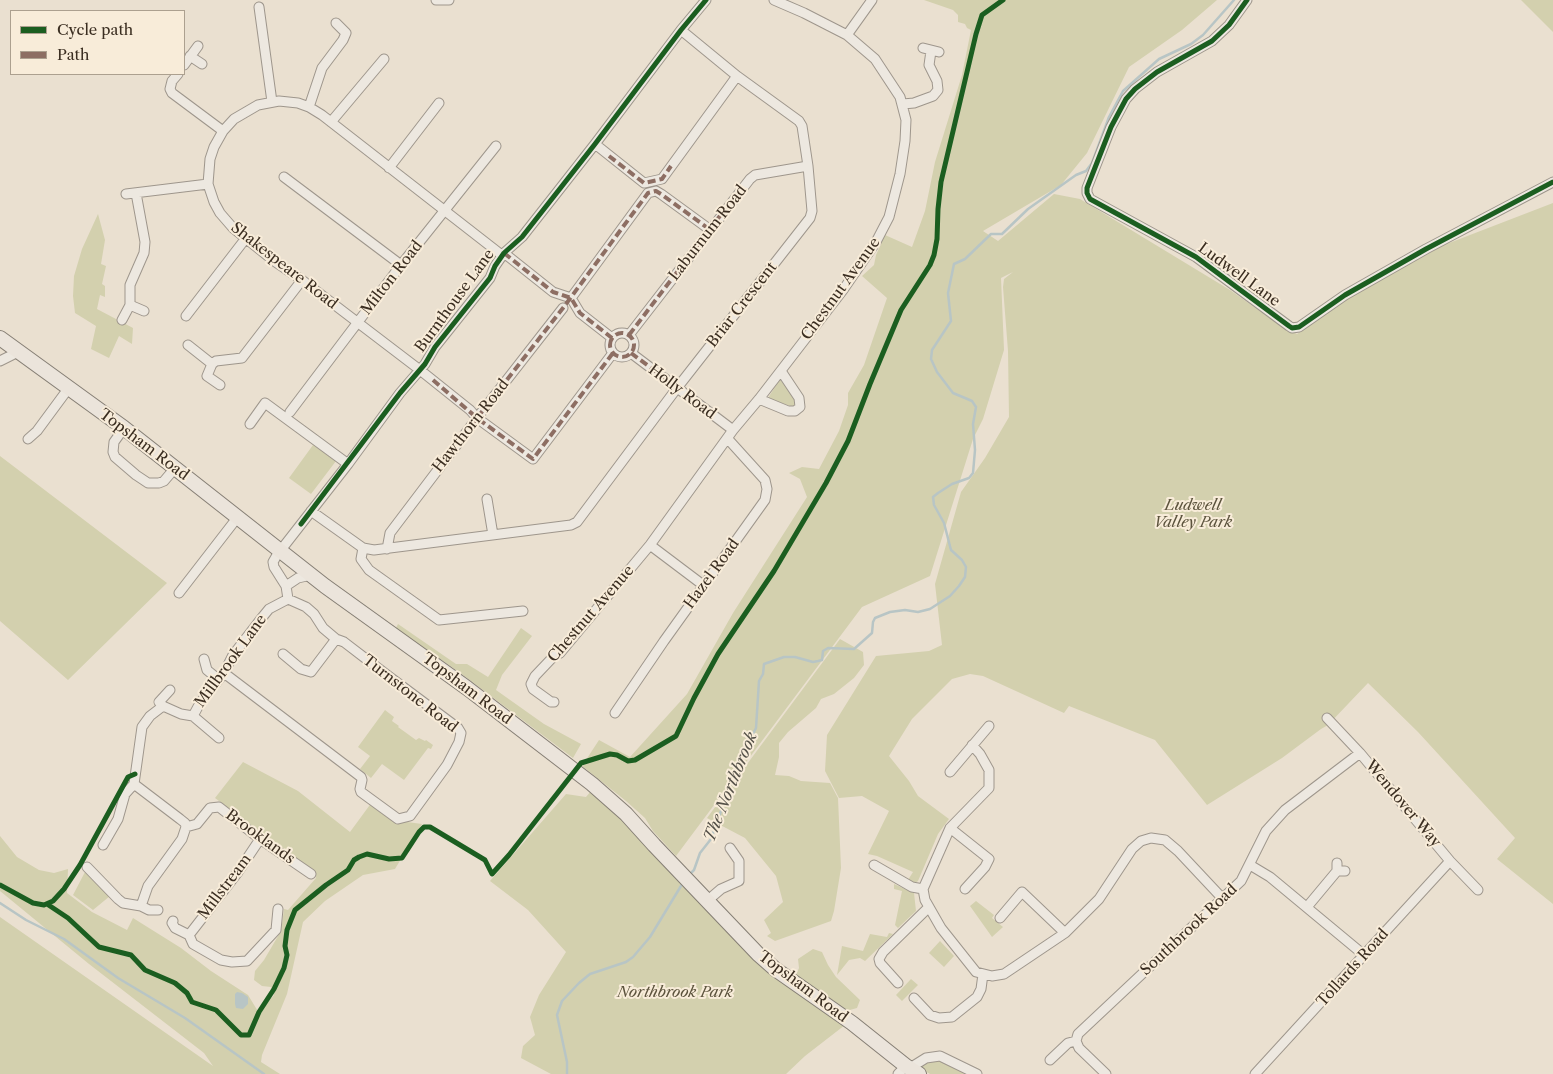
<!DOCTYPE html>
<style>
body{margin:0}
#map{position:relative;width:1553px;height:1074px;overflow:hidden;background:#eae0d0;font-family:"Libre Caslon Text",serif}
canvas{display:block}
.legend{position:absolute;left:10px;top:10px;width:175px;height:65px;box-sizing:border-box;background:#f8ecd9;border:1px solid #aca08f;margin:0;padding:6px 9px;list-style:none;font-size:15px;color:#3b2e21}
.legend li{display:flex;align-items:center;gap:10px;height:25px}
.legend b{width:25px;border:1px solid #aca08f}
</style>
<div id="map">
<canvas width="1553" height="1074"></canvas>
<ul class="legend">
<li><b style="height:6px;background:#1b5e20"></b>Cycle path</li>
<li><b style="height:6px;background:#8d6e63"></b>Path</li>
</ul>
</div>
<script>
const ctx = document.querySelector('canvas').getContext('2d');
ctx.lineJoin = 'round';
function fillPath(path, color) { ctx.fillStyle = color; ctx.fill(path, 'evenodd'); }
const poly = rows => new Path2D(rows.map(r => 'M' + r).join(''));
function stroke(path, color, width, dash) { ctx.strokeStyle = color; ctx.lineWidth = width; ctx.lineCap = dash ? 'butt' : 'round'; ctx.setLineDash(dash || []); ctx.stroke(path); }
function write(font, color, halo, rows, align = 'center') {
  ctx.font = font + ' "Libre Caslon Text",serif'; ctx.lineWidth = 4; ctx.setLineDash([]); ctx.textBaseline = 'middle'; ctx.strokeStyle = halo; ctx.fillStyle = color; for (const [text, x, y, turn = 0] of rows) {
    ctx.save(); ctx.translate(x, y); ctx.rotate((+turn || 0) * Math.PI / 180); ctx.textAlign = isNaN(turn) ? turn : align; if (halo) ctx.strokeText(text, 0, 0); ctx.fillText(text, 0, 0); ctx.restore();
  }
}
fillPath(poly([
 [924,0,1217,0,1182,30,1129,67,1087,153,1061,185,983,231,998,241,1054,194,1080,199,1230,290,1281,326,1297,334,1345,299,1444,245,1553,203,1553,904,1497,859,1515,838,1418,732,1368,683,1328,725,1321,729,1282,758,1207,805,1155,740,1069,706,1064,713,983,676,970,674,952,679,912,719,889,756,909,781,918,796,949,819,938,834,918,881,914,884,908,880,913,872,877,856,868,854,889,811,862,796,839,798,825,771,827,735,876,656,929,651,942,645,935,584,961,492,985,458,1009,417,1008,351,1003,287,1004,279,1013,272,1001,278,1004,350,983,419,973,439,930,576,862,607,676,856,653,831,645,818,626,801,582,766,599,740,630,757,687,694,733,613,807,497,800,479,789,473,802,467,819,469,839,431,848,405,848,393,864,365,887,298,862,276,874,265,876,255,885,235,912,247,925,211,935,162,962,75,971,30,967,28,965,24,958,22,958,15,953,10],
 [1521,0,1553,0,1553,32],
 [98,214,105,240,101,264,106,266,102,284,105,286,105,297,100,295,97,309,133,328,132,344,119,336,109,358,91,349,96,326,75,313,73,296,74,276,82,249],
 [780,379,796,399,796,404,793,407,768,398],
 [313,445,336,461,311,494,289,478],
 [0,456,167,583,68,680,0,621],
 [398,624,456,664,467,664,488,677,521,628,532,636,502,675,496,690,544,724,581,744,573,758,463,675,396,628],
 [840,639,863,652,864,665,854,678,834,694,821,699,816,708,788,732,779,743,779,757,775,775,789,776,801,781,830,783,838,798,841,868,834,911,831,921,775,941,767,936,771,933,764,920,783,902,776,876,745,838,707,818],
 [385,710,394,717,392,721,399,726,398,727,416,740,419,738,425,741,426,740,433,745,431,749,428,748,404,780,382,764,371,778,360,769,370,756,358,747],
 [243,762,298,791,350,832,372,802,400,821,422,824,395,869,363,875,325,901,303,922,287,994,262,1055,261,1062,280,1074,0,1074,0,917,213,1066,204,1053,89,964,0,891,0,836,17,857,39,870,54,873,68,869,67,893,92,912,127,930,133,918,181,948,211,971,248,995,259,1013,274,995,271,987,262,986,254,980,255,971,264,960,281,931,284,909,288,910,316,878,315,873,215,798],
 [591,791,625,821,758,963,845,1025,805,1056,786,1074,551,1074,521,1058,523,1046,535,1035,530,1017,539,995,566,952,528,910,490,881,566,794,586,797],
 [85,872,110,896,93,910,73,895],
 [894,884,914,893,916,911,898,928,895,925,902,891,894,889],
 [976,901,994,915,992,918,1003,927,992,937,970,906],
 [889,933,893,934,865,961,860,958,849,960,837,975,842,946,863,951,870,934,887,937],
 [940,941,954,956,944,967,929,953],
 [813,949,822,952,828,965,836,977,860,1000,857,1008,846,1011,796,975,799,968,798,959],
 [911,979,918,985,902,1001,896,995],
 [936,1058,971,1074,930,1074,917,1066]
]), '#d3d0ae');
fillPath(poly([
 [237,992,242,993,248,997,248,1004,243,1009,236,1008,235,1004,235,994]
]), '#b8c5c5');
stroke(poly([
 [689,875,694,870,700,853,711,839,738,763,756,728,759,681,763,674,764,664,784,657,795,657,813,662,818,661,822,660,823,651,828,648,854,649,872,633,873,622,875,618,890,612,905,610,918,612,930,609,950,596,959,586,965,577,966,567,962,560,951,550,944,523,934,505,933,497,938,493,952,484,969,478,973,473,975,450,973,424,976,407,972,401,965,398,953,393,937,372,931,359,932,350,951,321,948,293,954,264,965,259,991,234,1002,234,1028,209,1076,175,1086,171,1092,163,1109,117,1123,91,1159,59,1191,44,1203,35,1234,0],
 [0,903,26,920,64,939,118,978,185,1018,264,1074],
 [567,1074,567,1062,557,1015,562,1001,579,983,590,974,626,962,633,957,650,937,684,881]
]), '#b8c5c5', 2.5);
const minor = poly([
 [436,0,449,0],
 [1247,0,1229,25,1212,41,1157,72,1135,89,1126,99,1111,127,1087,188,1087,193,1090,199,1196,257,1289,326,1292,328,1299,327,1345,295,1426,249,1553,182],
 [259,7,272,102],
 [847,35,872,0],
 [923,48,939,52],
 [190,56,202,64],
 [184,65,198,46],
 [178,74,172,81,170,89,172,93,223,131],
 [903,104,914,103,933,96,938,90,937,81,929,65,931,51],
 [309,107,322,68,343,40,346,33,336,23],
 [331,122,384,59],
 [595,144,644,183,662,179,737,76],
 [389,168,439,103],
 [284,177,401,265],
 [126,194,208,184],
 [504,253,553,292,571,298,580,313,612,338],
 [503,256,322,115,309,107,298,103,279,101,258,105,234,119,223,131,214,147,210,159,208,184,214,202,220,213,233,228,274,261,302,280,420,370,470,410,477,418,533,459,613,353],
 [571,298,648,193,656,191,661,194,709,229],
 [130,305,144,311],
 [186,316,246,238],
 [122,320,130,305,130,285,144,253,145,242,136,193],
 '610 345a12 12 0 1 1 24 0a12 12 0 1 1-24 0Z',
 [629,335,750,179,755,175,808,166],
 [188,345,212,364],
 [631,353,733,430],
 [0,361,18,352],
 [220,385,207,376,212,364,216,361,242,358,302,280],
 [759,399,788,411,795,411,800,407,799,398,781,371],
 [290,412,401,265,496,146],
 [250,424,265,403,348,464],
 [124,428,114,442,113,452,115,457,136,475,148,483,159,483,164,481,175,468],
 [28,439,37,431,68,389],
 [487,499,493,535],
 [311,511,363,548,374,550,571,525,577,522,677,388,810,218,812,211,808,166,802,126,799,121,737,76,681,30],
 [650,545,703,585],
 [363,548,361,559,369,570,439,620,523,611],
 [387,549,390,533,477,418,563,308],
 [286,586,298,578,311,575],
 [179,593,237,518],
 [283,654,301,669,311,672,336,639],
 [204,659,207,670,218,679],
 [224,673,361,777,362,780,360,789,361,792,398,819,410,816,447,765,459,742,461,733,458,728,387,675,344,642,336,639,323,628,314,614,306,607,288,599],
 [554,702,551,702,533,689,531,684,535,676,554,656,560,653,650,545,733,430,759,399,843,290,876,242,889,217,900,174,905,141,906,120,900,97,875,59,847,35,804,13,774,0],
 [163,706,159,702,170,690],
 [615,713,664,641,765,500,767,489,765,480,727,438],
 [193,716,200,703,224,673,233,655,260,620,269,609,288,599,286,586,274,567,273,562,277,555,348,464,400,393,425,364,435,347,490,278,495,266,504,253,522,237,595,144,681,30,706,0],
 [193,716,219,738],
 [1327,718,1360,753,1450,861,1478,890],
 [972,745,980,754,989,770,989,788,950,828,923,889,925,900,941,928,976,972,992,976,1004,974,1065,933,1099,899,1132,849,1141,841,1151,838,1165,840,1178,851,1223,899],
 [950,772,989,726],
 [186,827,197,824,210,808,219,807,260,839,311,874],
 [950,828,989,859,985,867,965,889],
 [260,839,238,872,189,935,193,944,221,960,232,962,247,961,276,930,278,909],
 [103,845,118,819,125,794,134,784],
 [1337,863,1337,871,1345,871],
 [874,865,912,887,923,889],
 [1250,865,1270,877,1364,955],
 [87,867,118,899,123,903,141,906,149,910,158,910],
 [707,901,721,889,739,881,739,861,730,848],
 [141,906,148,886,182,839,186,827,185,823,180,819,134,784,142,727,150,716,163,706,181,714,193,716],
 [1307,907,1337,871],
 [1000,918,1022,892,1065,933],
 [173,921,172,923,175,928,189,935],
 [898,983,880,963,879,959,883,952,929,907],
 [914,998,930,1015,939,1018,952,1017,977,997,981,989,983,974],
 [1050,1060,1068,1043,1076,1041],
 [910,1068,926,1058,940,1056,977,1074],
 [898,1074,906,1066],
 [1106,1074,1079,1048,1076,1041,1078,1034,1241,881,1266,831,1285,810,1360,753],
 [1255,1074,1450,861]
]);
const primary = poly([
 [0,338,124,428,325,586,467,688,592,784,626,814,654,845,758,954,775,969,852,1023,906,1066,919,1074]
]);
stroke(minor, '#9e968c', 11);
stroke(primary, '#857e74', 16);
stroke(minor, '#ede8e0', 9);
stroke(primary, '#ebe4db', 14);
stroke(poly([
 [609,156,644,183,662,179,671,166],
 [504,253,553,292,571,298,580,313,612,338],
 '610 345a12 12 0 1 1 24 0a12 12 0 1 1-24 0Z',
 [629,335,729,204],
 [631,353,666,379],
 [433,380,477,418,533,459,613,353],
 [470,427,563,308,648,193,656,191,661,194,709,229]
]), '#8d6e63', 4, [8, 4]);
stroke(poly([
 [1247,0,1229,25,1212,41,1157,72,1135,89,1126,99,1111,127,1087,188,1087,193,1090,199,1196,257,1289,326,1292,328,1299,327,1345,295,1426,249,1553,182],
 [301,524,400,393,425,364,435,347,490,278,495,266,504,253,522,237,595,144,681,30,706,0],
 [0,885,33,903,44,905,53,901,64,889,80,865,128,777,135,774],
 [47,904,68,918,99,947,131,955,145,970,175,983,187,993,192,1002,216,1010,241,1035,249,1035,259,1012,274,989,284,968,287,955,285,946,287,930,295,910,326,885,348,870,354,860,359,857,367,854,389,859,402,858,419,832,424,827,430,827,485,860,492,874,509,855,581,763,610,754,617,755,628,761,635,760,676,736,694,698,718,654,774,571,826,483,848,441,870,384,901,310,930,265,934,255,937,239,938,209,941,182,976,34,982,15,1003,0]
]), '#1b5e20', 5);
write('15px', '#3b2e21', '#f8ecd9', [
 ["Laburnum Road",708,233,-52],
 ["Shakespeare Road",284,266,38],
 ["Ludwell Lane",1239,275,36],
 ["Milton Road",392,278,-52],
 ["Chestnut Avenue",841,289,-54],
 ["Burnthouse Lane",455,301,-54],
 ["Briar Crescent",742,305,-52],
 ["Holly Road",682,392,37],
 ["Hawthorn Road",471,426,-52],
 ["Topsham Road",144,445,37],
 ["Hazel Road",712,574,-54],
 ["Chestnut Avenue",591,614,-49],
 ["Millbrook Lane",231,661,-54],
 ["Topsham Road",467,689,37],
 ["Turnstone Road",410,694,38],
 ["Wendover Way",1403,804,50],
 ["Brooklands",260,837,36],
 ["Millstream",225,887,-53],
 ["Southbrook Road",1189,930,-43],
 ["Tollards Road",1353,968,-48],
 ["Topsham Road",803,987,37]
]);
write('italic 15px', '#5c533d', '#f8ecd9', [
 ["Ludwell",1193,506],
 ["Valley Park",1193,523],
 ["Northbrook Park",675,993]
]);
write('italic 16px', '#555149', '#f8ecd9', [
 ["The Northbrook",731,787,-68]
]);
</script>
